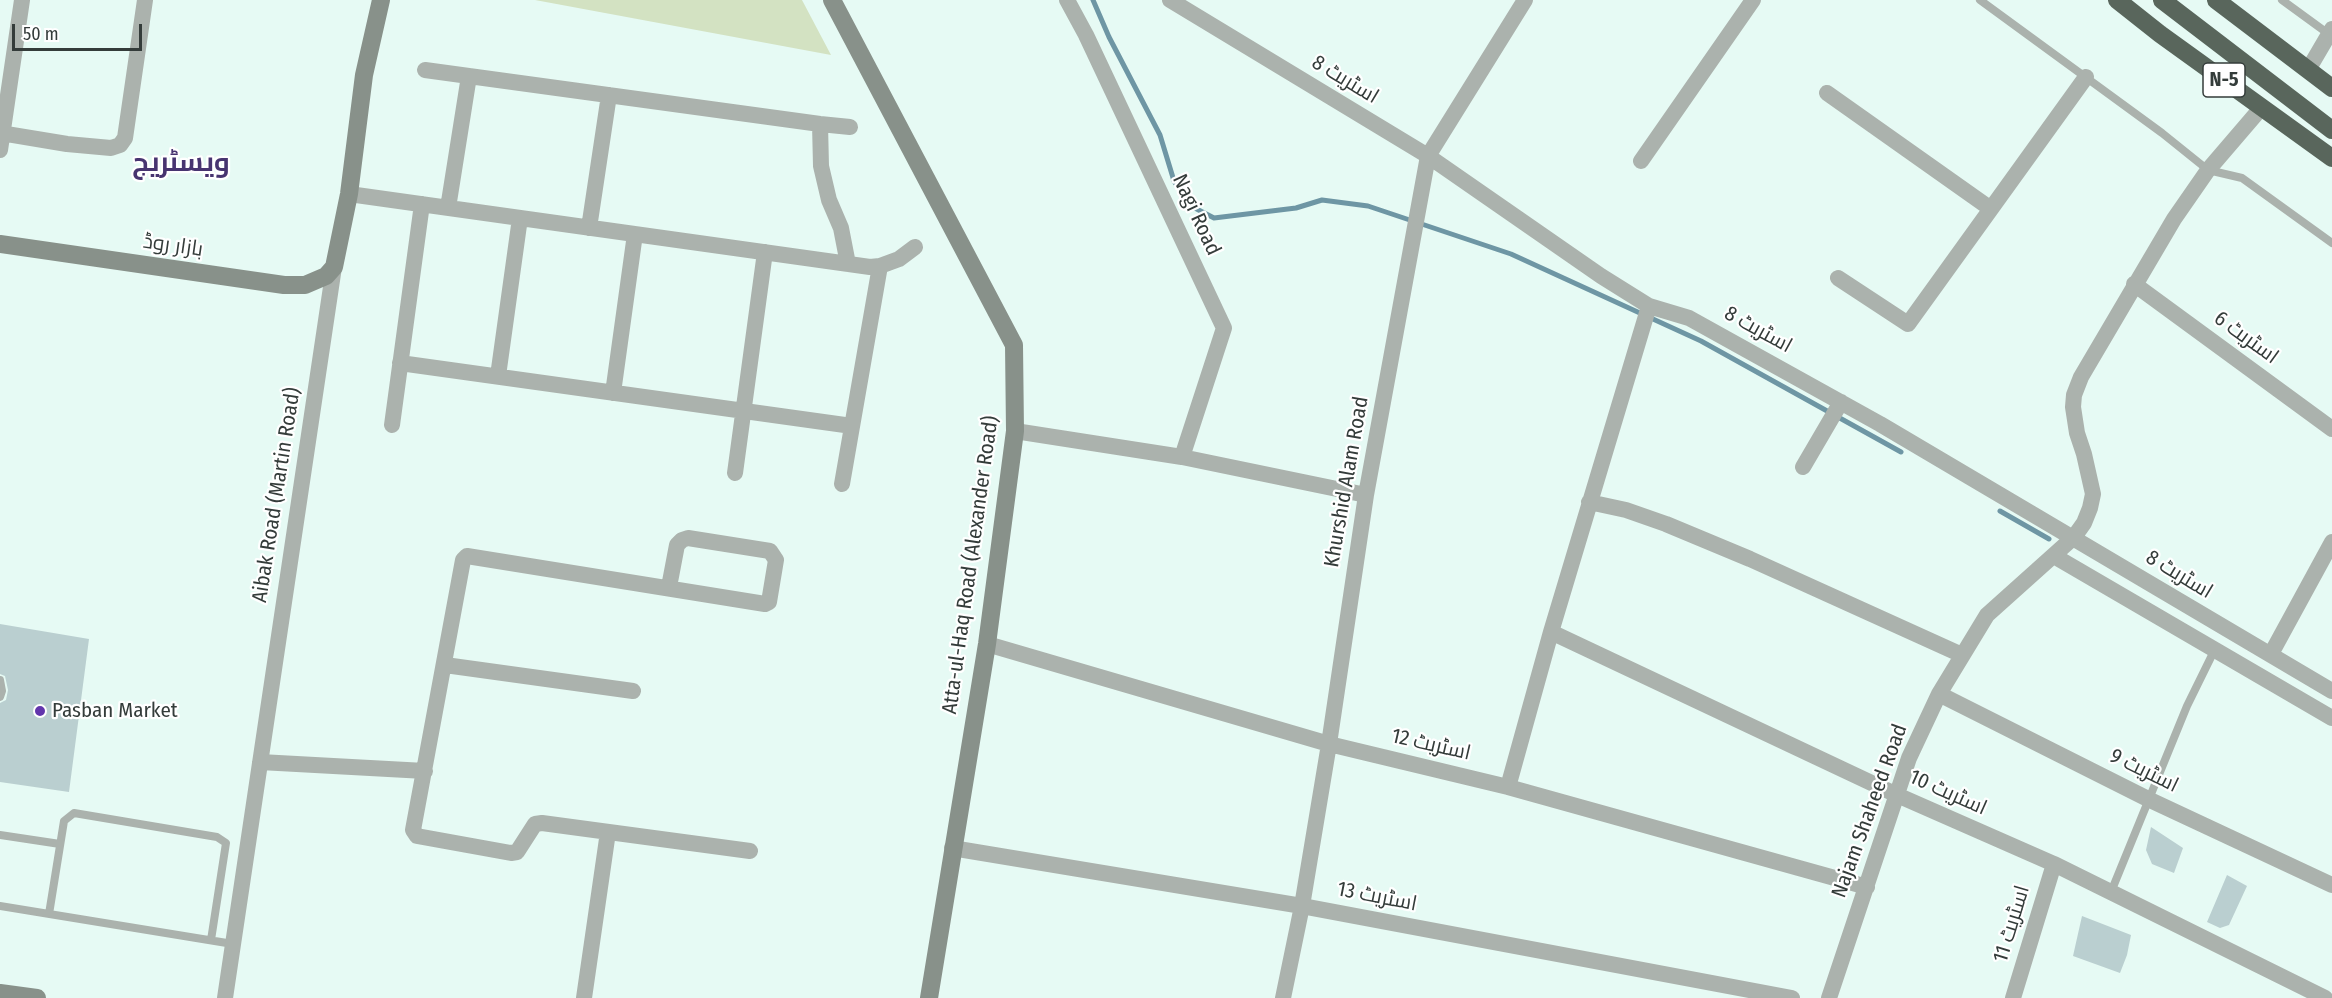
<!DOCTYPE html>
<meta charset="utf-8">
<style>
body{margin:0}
#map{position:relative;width:2332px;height:998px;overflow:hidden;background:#e6faf4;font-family:"Fira Sans Condensed",sans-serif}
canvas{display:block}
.scale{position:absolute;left:12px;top:24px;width:130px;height:27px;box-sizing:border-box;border:3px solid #343c3a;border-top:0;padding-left:8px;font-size:18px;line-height:21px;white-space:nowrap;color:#343c3a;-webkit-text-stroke:4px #fff;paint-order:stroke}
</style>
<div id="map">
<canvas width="2332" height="998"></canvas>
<div class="scale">50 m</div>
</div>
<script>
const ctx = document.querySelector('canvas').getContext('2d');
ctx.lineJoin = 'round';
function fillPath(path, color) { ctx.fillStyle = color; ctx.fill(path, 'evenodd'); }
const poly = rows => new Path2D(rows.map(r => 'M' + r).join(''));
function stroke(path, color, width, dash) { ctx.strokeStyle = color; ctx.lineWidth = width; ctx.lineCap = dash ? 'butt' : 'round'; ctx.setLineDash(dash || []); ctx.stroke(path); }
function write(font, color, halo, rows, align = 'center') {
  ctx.font = font + ' "Fira Sans Condensed",Cairo,sans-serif'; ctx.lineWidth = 4.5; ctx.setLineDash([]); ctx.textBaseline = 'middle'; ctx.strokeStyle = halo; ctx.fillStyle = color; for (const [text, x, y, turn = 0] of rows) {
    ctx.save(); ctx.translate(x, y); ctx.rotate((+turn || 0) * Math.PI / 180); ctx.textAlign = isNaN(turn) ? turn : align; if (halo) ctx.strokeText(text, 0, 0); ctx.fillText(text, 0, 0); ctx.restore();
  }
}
fillPath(poly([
 [535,0,802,0,831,55]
]), '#d3e2c2');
stroke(poly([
 [1093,0,1109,37,1160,135,1174,181,1189,205,1214,218,1296,208,1322,200,1368,206,1511,254,1701,341,1901,452],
 [2000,511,2049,539]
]), '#6e96a4', 5);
fillPath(poly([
 [0,624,89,639,69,792,0,782,0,703,6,700,8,690,5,676,0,674],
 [2151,827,2183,848,2174,873,2152,864,2146,850],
 [2227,875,2247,886,2229,925,2220,928,2207,922],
 [2082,916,2131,935,2127,955,2120,973,2073,956]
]), '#bacfd0');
stroke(poly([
 [1980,0,2162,133,2208,170,2242,178,2332,243],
 [2282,0,2330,35],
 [0,680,2,691,0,697],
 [0,835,60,844],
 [2111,892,2187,706,2215,649],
 [0,906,233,944],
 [49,914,64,821,74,813,217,837,226,843,211,940]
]), '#abb2ad', 8);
stroke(poly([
 [1067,0,1086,35,1224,328,1182,457],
 [1170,0,1428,156,1601,276,1649,306,1689,318,1880,424,2332,691],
 [425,70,820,124,850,127],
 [2308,70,2332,29],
 [1827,93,1991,209],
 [820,124,821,166,829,200,841,228,848,264],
 [0,133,67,144,111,148,120,145,125,138,145,0],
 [0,150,22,0],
 [1641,161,1753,0],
 [349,194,870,267,880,266,899,259,915,247],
 [448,208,469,76],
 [589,228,609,95],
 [1838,278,1908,324,2086,77],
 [2134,284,2332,429],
 [400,363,852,426],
 [498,376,520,218],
 [613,393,635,234],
 [392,425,422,204],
 [1015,431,1182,457,1366,495],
 [1803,467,1841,402],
 [735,473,765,252],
 [842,484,880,266],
 [1589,502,1626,510,1666,524,1750,559,1962,655],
 [2054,556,2332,718],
 [669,587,677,545,682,540,688,538,770,551,776,560,769,602,765,604,467,556,463,560,413,830,417,836,511,853,517,852,535,824,542,823,750,851],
 [1551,632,1897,795,2054,864,2325,998],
 [987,644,1329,744,1508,787,1867,887],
 [2271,654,2332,542],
 [445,665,633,691],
 [1939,694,2150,800,2332,885],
 [260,762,425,771],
 [1508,787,1551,632,1649,306],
 [952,848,1302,906,1792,998],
 [225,998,334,267],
 [584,998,608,832],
 [1283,998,1302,906,1329,744,1366,495,1428,156,1525,0],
 [1829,998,1909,758,1939,694,1987,615,2074,537,2084,523,2090,508,2093,494,2084,454,2077,433,2073,407,2074,395,2081,377,2174,219,2208,170,2262,107],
 [2013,998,2054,864]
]), '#abb2ad', 16);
stroke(poly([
 [832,0,1014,345,1015,431,987,644,929,998],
 [0,244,284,285,305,285,326,276,334,267,349,194,364,75,381,0],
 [0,993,37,998]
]), '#88918a', 18);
stroke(poly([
 [2117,0,2160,34,2332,158],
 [2162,0,2332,130],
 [2216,0,2332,88]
]), '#59665c', 18);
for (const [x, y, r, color] of [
 [40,711,6,"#6235ac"]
]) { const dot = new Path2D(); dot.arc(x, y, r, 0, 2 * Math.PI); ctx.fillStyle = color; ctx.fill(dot); stroke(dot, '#fff', 2); }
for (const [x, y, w] of [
 [2224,80,42]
]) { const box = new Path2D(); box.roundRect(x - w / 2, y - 17, w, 34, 4.5); ctx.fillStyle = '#fff'; ctx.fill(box); stroke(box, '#343c3a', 1.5); }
write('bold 20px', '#343c3a', null, [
 ["N-5",2224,80]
]);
write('21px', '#343c3a', '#fff', [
 ["اسٹریٹ 8",1345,80,31],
 ["Nagi Road",1196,215,65],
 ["بازار روڈ",173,246,8],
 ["اسٹریٹ 8",1758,330,29],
 ["اسٹریٹ 6",2246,338,36],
 ["Khurshid Alam Road",1347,482,-80],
 ["Aibak Road (Martin Road)",277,495,-81],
 ["Atta-ul-Haq Road (Alexander Road)",971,565,-82],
 ["اسٹریٹ 8",2179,575,31],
 ["اسٹریٹ 12",1431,745,13],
 ["اسٹریٹ 9",2144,771,26],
 ["اسٹریٹ 10",1948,793,24],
 ["Najam Shaheed Road",1870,811,-70],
 ["اسٹریٹ 13",1377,897,11],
 ["اسٹریٹ 11",2012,924,-73]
]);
write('21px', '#343c3a', '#fff', [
 ["Pasban Market",52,711]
], 'left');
write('bold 27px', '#473470', '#fff', [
 ["ویسٹریج",181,163]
]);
</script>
